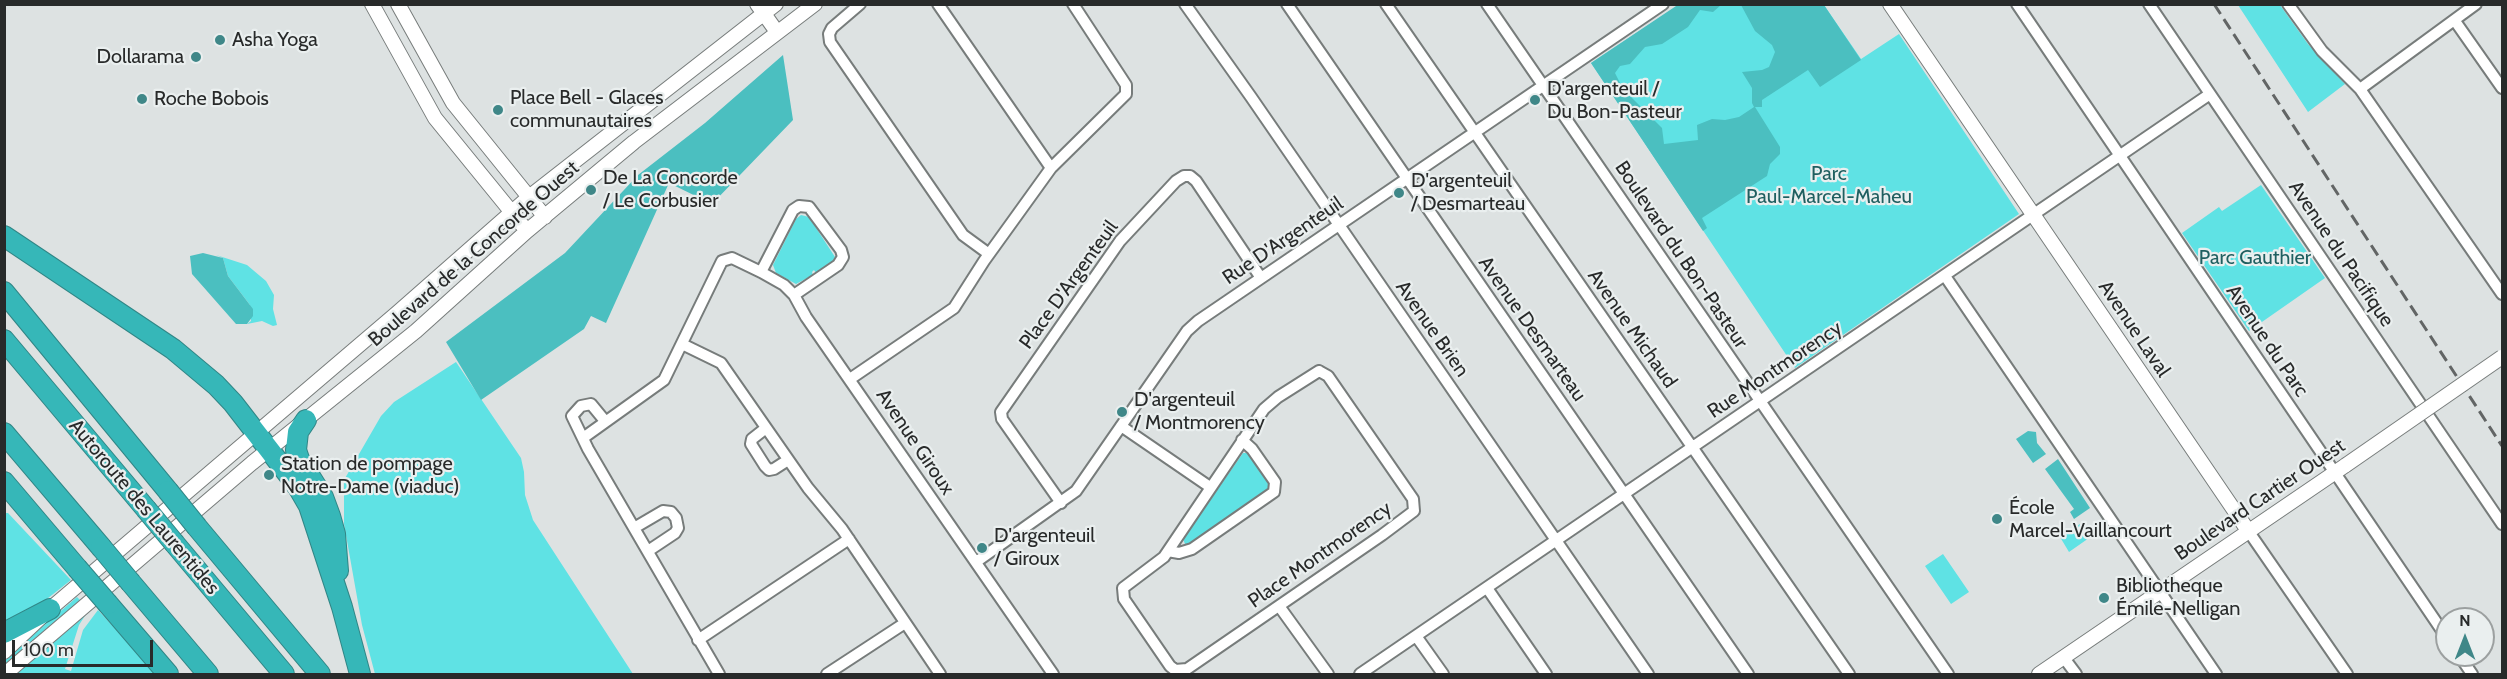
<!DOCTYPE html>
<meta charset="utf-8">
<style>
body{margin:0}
#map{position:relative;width:2507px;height:679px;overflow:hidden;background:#dde2e2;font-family:Cabin,sans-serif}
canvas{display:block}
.frame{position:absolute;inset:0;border:6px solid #282a2a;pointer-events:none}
.north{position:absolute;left:2435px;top:607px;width:60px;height:60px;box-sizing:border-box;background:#eaefef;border:2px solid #9ca0a0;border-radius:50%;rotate:0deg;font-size:16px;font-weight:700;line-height:24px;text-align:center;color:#282a2a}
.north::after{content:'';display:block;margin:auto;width:21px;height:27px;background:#3f8788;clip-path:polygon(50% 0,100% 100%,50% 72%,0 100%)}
.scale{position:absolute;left:12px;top:640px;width:141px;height:27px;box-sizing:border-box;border:3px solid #282a2a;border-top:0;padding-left:8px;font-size:18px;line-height:21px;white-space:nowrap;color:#282a2a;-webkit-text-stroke:4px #eaefef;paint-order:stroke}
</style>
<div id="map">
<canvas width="2507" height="679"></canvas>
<div class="frame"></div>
<div class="north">N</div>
<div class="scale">100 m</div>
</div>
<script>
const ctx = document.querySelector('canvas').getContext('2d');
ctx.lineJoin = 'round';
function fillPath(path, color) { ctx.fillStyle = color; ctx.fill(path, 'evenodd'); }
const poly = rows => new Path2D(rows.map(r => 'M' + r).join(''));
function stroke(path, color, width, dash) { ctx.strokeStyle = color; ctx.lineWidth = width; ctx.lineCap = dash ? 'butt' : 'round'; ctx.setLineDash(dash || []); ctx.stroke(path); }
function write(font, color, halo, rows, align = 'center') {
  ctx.font = font + ' Cabin,sans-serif'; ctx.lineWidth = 4.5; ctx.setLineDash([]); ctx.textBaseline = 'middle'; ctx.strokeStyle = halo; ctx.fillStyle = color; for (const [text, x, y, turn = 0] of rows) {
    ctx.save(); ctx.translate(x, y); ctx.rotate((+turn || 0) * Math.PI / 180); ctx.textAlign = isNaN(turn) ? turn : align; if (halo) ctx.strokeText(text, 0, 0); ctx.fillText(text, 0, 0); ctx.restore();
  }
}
fillPath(poly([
 [1679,5,1824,5,1861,59,1899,34,2019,214,1795,368,1591,63],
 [2238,5,2280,5,2308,44,2345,84,2308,112],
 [2261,185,2325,278,2249,331,2182,233,2219,207,2222,211],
 [801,215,809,217,835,257,832,262,816,273,814,270,812,272,813,275,796,284,776,273,773,265,796,219],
 [216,255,247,265,266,281,274,295,273,309,277,325,273,326,262,321,247,324,251,321,250,305,228,276,223,258],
 [456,362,521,458,524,472,525,495,533,520,633,674,375,674,362,625,344,524,344,480,381,416,394,402],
 [1243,453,1248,453,1270,484,1269,490,1188,545,1185,544,1183,539],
 [4,513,8,513,71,580,38,606,4,627],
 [2080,524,2089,538,2069,552,2060,537],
 [1943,554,1969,592,1951,604,1925,566],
 [77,597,81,601,5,667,5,659],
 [98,610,157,674,13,674,88,611,79,625,65,669,71,671,83,630]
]), '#5fe2e4');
fillPath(poly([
 [1679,4,1721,5,1713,12,1700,10,1688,27,1662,44,1645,47,1630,64,1620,66,1615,73,1623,89,1662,128,1664,144,1698,140,1697,125,1712,119,1725,120,1739,117,1754,107,1752,103,1752,88,1742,72,1762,70,1769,67,1775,52,1772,45,1755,31,1741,5,1824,5,1861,60,1820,87,1808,70,1762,100,1762,107,1755,107,1780,147,1780,154,1770,164,1767,176,1702,218,1707,228,1703,231,1591,63],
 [783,55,793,120,712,204,669,183,606,323,591,316,584,329,481,400,446,342,565,253,638,175,705,123],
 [203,253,223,258,228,276,253,309,253,316,247,324,236,324,192,274,190,256],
 [2028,431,2036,432,2037,443,2046,454,2033,463,2016,439],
 [2058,459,2090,508,2074,519,2070,512,2074,509,2045,469]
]), '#4bbfc0');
const minor = poly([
 [860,4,832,28,829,34,830,42,963,235,989,254],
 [938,4,1051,168],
 [1185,4,1251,97,1648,674],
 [1287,4,1748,674],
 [1386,4,1849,674],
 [1487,4,1948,674],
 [2017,4,2447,638],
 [2149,4,2502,524],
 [2288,4,2322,51,2360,89,2502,294],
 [2455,21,2502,88],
 [2360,89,2476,4],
 [761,272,793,210,799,206,809,207,841,250,843,257,838,265,794,295],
 [1945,276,2216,674],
 [682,344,721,363,808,488,842,529,940,674],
 [1319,371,1328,376,1413,499,1414,511,1382,535,1187,669,1175,670,1170,666,1124,599,1123,588,1164,557,1264,409,1278,397,1319,371],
 [850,379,954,308,984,261,1051,168,1126,94,1126,85,1073,4],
 [605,421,591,404,581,406,572,416,588,449,719,674],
 [1121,426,1210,487],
 [766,428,752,439,751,444,765,466,769,470,774,469,788,460],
 [583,438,664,380,722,261,732,258,761,272,784,285,794,295,806,317,1053,674],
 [1061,503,1002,419,1001,412,1120,241,1176,181,1184,176,1190,176,1196,181,1261,278],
 [634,528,663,511,671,512,676,518,678,528,675,533,648,551],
 [2249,532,2347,674],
 [1168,551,1179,553,1192,549,1274,492,1275,482,1252,449,1242,440],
 [976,562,1076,491,1187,331,1198,321,1663,4],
 [1487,588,1546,674],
 [1279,606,1328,674],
 [1416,636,1443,674],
 [698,640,849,539],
 [2459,655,2472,674],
 [2064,658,2076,674],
 [827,674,905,623],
 [1360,674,2210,94]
]);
const tertiary = poly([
 [372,4,435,118,527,231],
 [398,4,453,103,545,217],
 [757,4,777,32],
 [1890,4,2249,532],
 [4,652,50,609,397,313,529,197,776,4],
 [5,674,252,463,416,331,527,231,634,142,815,4],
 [2039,674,2346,465]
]);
const motorway = poly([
 [4,236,173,349,216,385,233,403,298,487,309,506,342,607,360,674],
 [4,292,168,491],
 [4,340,146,509],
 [306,420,298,432,296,450,299,459,323,497,330,516,335,534,338,571],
 [4,433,101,547],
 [4,482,77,568],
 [197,527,320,674],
 [175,544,284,674],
 [131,583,208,674],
 [108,604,168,674],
 [4,633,50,609]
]);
stroke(minor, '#777c7b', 14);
stroke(tertiary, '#777c7b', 16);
stroke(motorway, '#318686', 22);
stroke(minor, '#fff', 10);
stroke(tertiary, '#fff', 14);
stroke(motorway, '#36b7b8', 20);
stroke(poly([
 [2214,4,2502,446]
]), '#626565', 3, [12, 6]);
const tertiaryBridge = poly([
 [2346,465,2502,357]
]);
const motorwayBridge = poly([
 [168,491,197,527],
 [146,509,175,544],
 [101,547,131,583],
 [77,568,108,604]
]);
stroke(tertiaryBridge, '#777c7b', 16, []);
stroke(motorwayBridge, '#318686', 22, []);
stroke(tertiaryBridge, '#fff', 14);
stroke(motorwayBridge, '#36b7b8', 20);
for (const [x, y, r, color] of [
 [220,40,6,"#3f8788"],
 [196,57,6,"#3f8788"],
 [142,99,6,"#3f8788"],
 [1535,100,6,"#3f8788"],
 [498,110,6,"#3f8788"],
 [591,190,6,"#3f8788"],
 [1399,193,6,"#3f8788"],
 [1122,412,6,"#3f8788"],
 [269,475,6,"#3f8788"],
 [1997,519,6,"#3f8788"],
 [982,548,6,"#3f8788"],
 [2104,598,6,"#3f8788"]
]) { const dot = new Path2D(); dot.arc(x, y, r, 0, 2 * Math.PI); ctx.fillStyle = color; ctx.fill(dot); stroke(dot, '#eaefef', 2); }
write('20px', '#282a2a', '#eaefef', [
 ["Asha Yoga",232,40],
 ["Dollarama",184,57,"right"],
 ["D'argenteuil /",1547,89],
 ["Du Bon-Pasteur",1547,112],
 ["Place Bell - Glaces",510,98],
 ["communautaires",510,121],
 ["Roche Bobois",154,99],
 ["De La Concorde",603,178],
 ["/ Le Corbusier",603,201],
 ["D'argenteuil",1411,181],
 ["/ Desmarteau",1411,204],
 ["D'argenteuil",1134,400],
 ["/ Montmorency",1134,423],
 ["Station de pompage",281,464],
 ["Notre-Dame (viaduc)",281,487],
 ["École",2009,508],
 ["Marcel-Vaillancourt",2009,531],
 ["D'argenteuil",994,536],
 ["/ Giroux",994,559],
 ["Bibliotheque",2116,586],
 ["Émile-Nelligan",2116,609]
], 'left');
write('20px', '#1f5f60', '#eaefef', [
 ["Parc",1829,174],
 ["Paul-Marcel-Maheu",1829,197],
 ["Parc Gauthier",2255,258]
]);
write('20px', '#282a2a', '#eaefef', [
 ["Rue D'Argenteuil",1283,241,-34],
 ["Boulevard de la Concorde Ouest",474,254,-41],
 ["Avenue du Pacifique",2341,254,56],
 ["Boulevard du Bon-Pasteur",1681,255,56],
 ["Place D'Argenteuil",1069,285,-54],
 ["Avenue Brien",1432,329,55],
 ["Avenue Desmarteau",1532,329,55],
 ["Avenue Michaud",1632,329,55],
 ["Avenue Laval",2134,329,56],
 ["Avenue du Parc",2267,341,56],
 ["Rue Montmorency",1775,370,-34],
 ["Avenue Giroux",915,442,56],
 ["Boulevard Cartier Ouest",2260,500,-34],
 ["Autoroute des Laurentides",144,507,50],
 ["Place Montmorency",1320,555,-35]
]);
</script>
